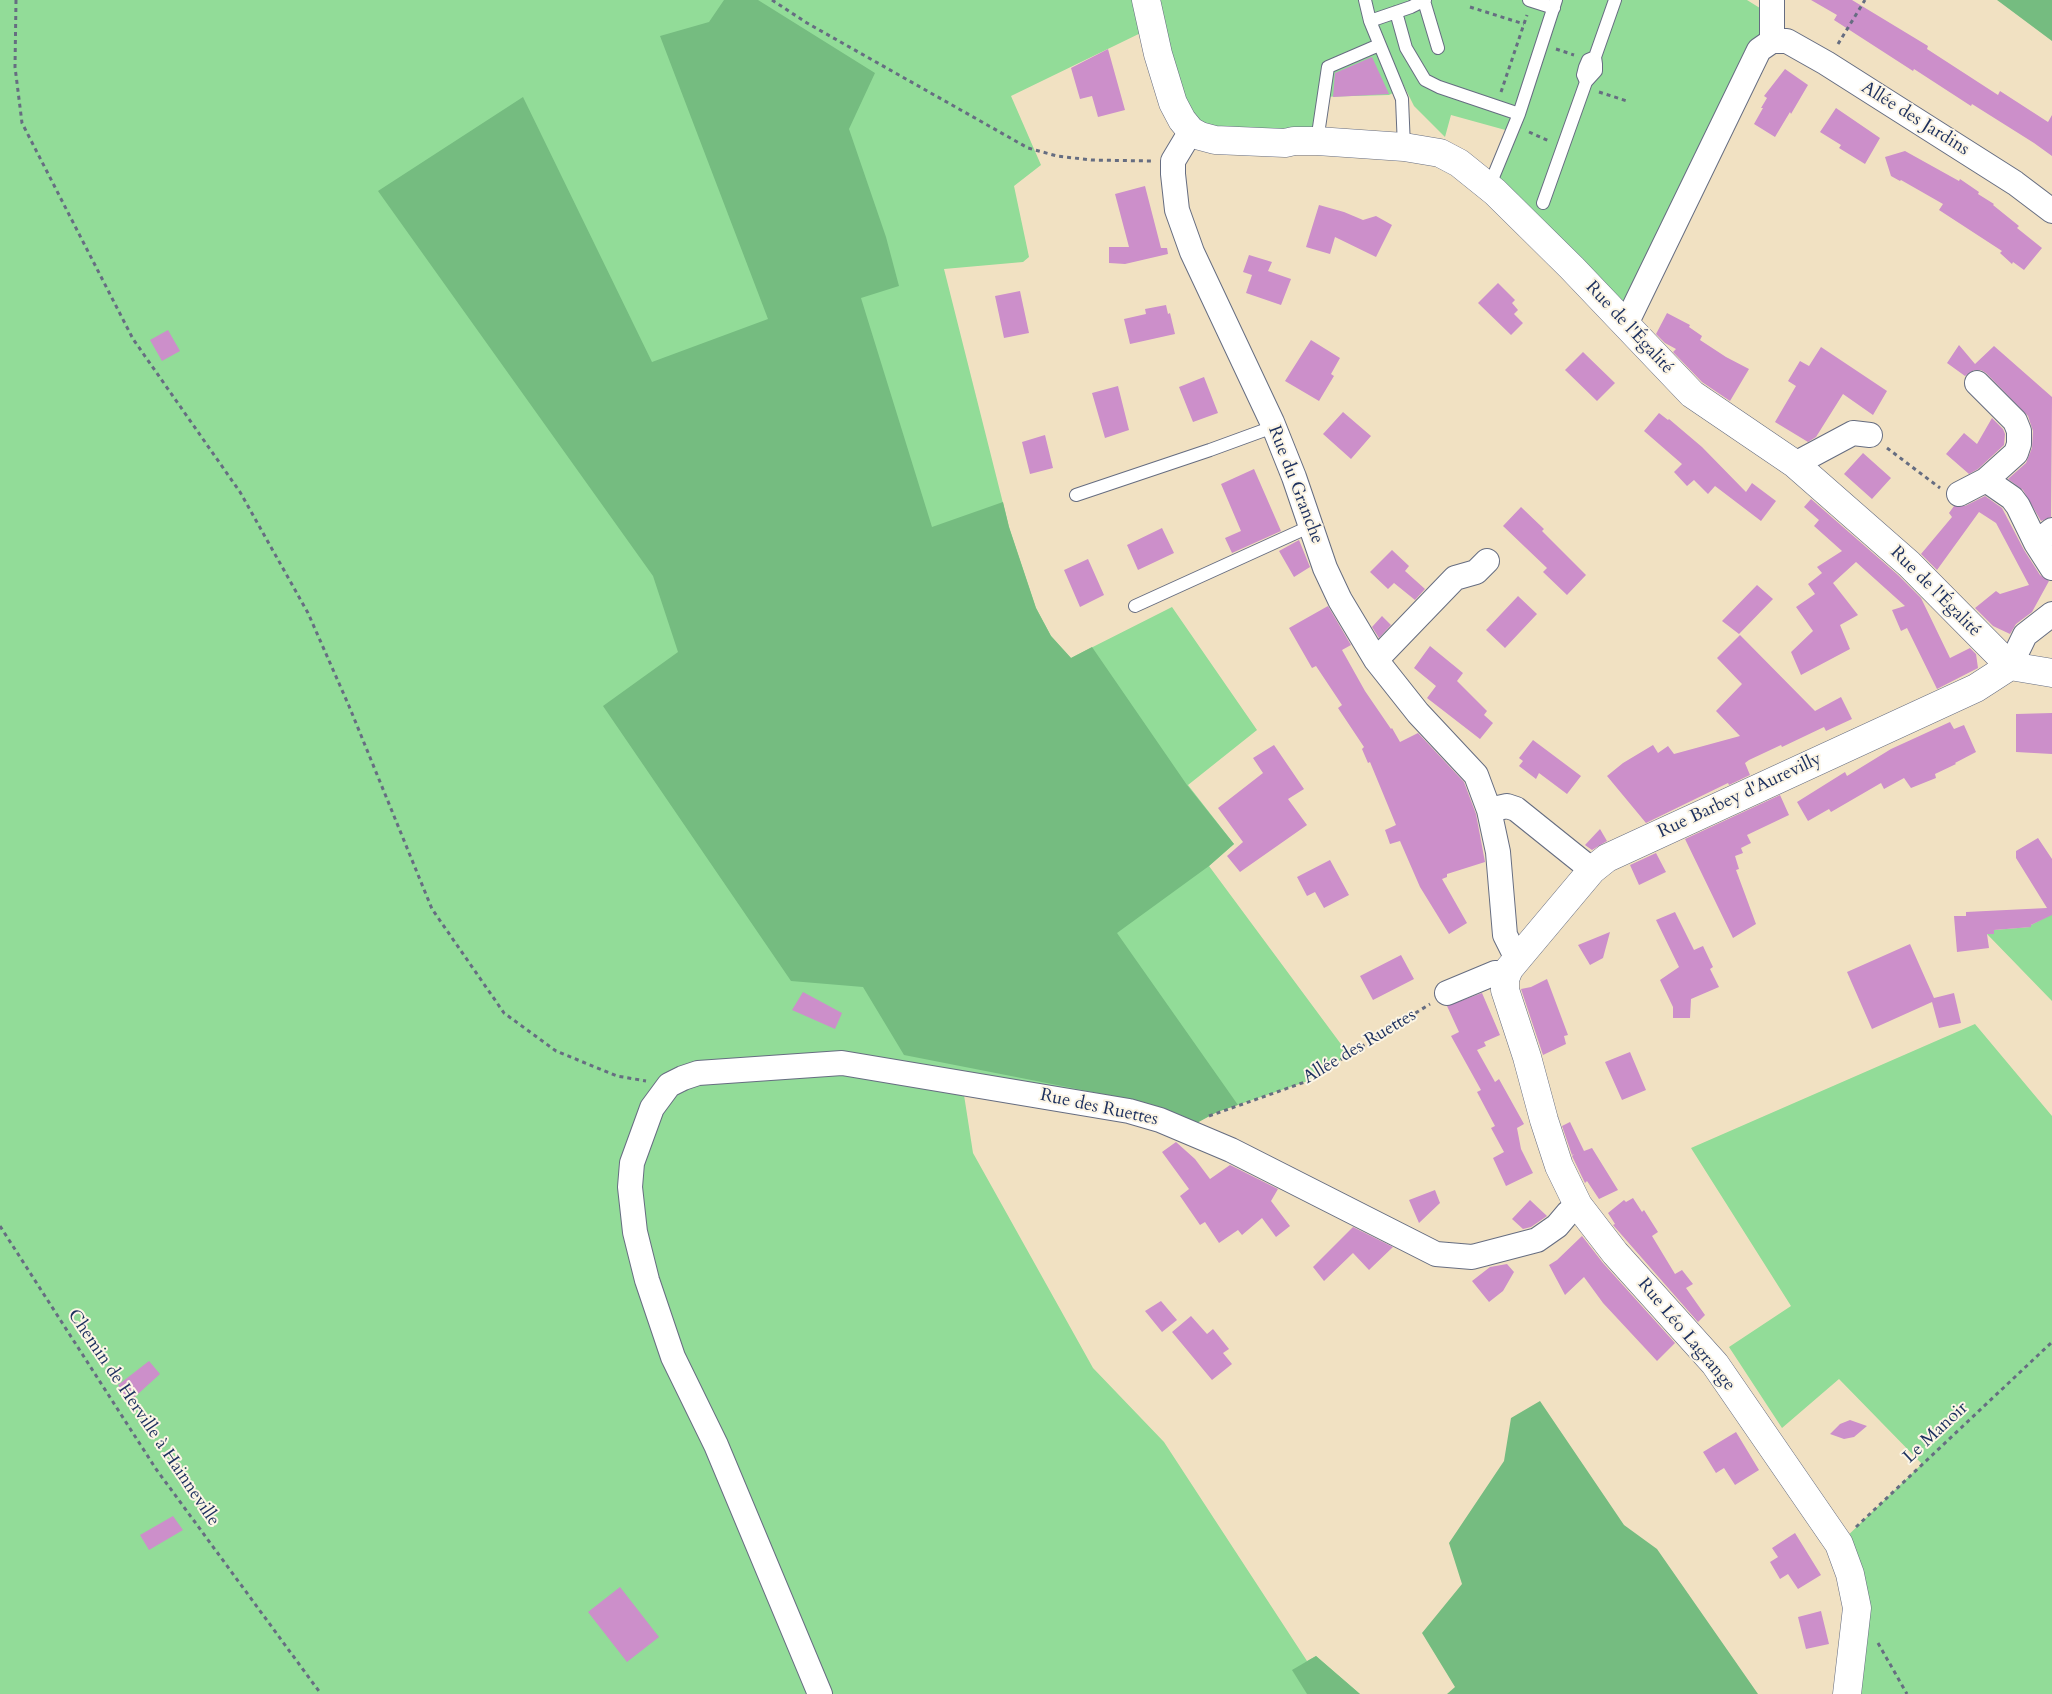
<!DOCTYPE html>
<meta charset="utf-8">
<style>
body{margin:0}
canvas{display:block;background:#f1e1c2}
</style>
<canvas width="2052" height="1694"></canvas>
<script>
const ctx = document.querySelector('canvas').getContext('2d');
ctx.lineJoin = 'round';
function fillPath(path, color) { ctx.fillStyle = color; ctx.fill(path, 'evenodd'); }
const poly = rows => new Path2D(rows.map(r => 'M' + r).join(''));
function stroke(path, color, width, dash) { ctx.strokeStyle = color; ctx.lineWidth = width; ctx.lineCap = dash ? 'butt' : 'round'; ctx.setLineDash(dash || []); ctx.stroke(path); }
function write(font, color, halo, rows, align = 'center') {
  ctx.font = font + ' Cardo,serif'; ctx.lineWidth = 4; ctx.setLineDash([]); ctx.textBaseline = 'middle'; ctx.strokeStyle = halo; ctx.fillStyle = color; for (const [text, x, y, turn = 0] of rows) {
    ctx.save(); ctx.translate(x, y); ctx.rotate((+turn || 0) * Math.PI / 180); ctx.textAlign = isNaN(turn) ? turn : align; if (halo) ctx.strokeText(text, 0, 0); ctx.fillText(text, 0, 0); ctx.restore();
  }
}
fillPath(poly([
 [0,0,1747,0,1771,15,1626,324,1496,181,1509,131,1451,115,1445,137,1414,106,1400,78,1389,83,1393,93,1389,95,1318,97,1312,141,1200,136,1151,28,1011,96,1041,165,1014,186,1029,257,1023,262,944,269,1009,527,1036,608,1051,636,1071,658,1172,607,1257,730,1188,785,1234,844,1209,866,1349,1055,1305,1082,1217,1112,1184,1129,962,1082,973,1153,1093,1368,1164,1442,1307,1661,1316,1656,1360,1694,0,1694],
 [2052,914,2052,1001,1987,934,1994,934,1994,930,2030,927,2031,925],
 [1975,1024,2052,1116,2052,1694,1847,1694,1857,1608,1839,1544,1922,1464,1839,1379,1782,1428,1729,1347,1791,1306,1691,1148]
]), '#92dc98');
fillPath(poly([
 [724,0,758,0,875,73,849,129,886,237,899,286,861,298,932,527,1003,502,1009,527,1036,608,1051,636,1071,658,1092,647,1187,785,1234,844,1209,866,1117,933,1238,1105,1217,1112,1195,1124,1123,1098,904,1055,863,987,791,981,603,706,678,652,653,576,378,191,523,97,652,362,768,319,660,36,709,22],
 [1997,0,2052,0,2052,41],
 [1540,1401,1624,1525,1657,1549,1758,1694,1447,1694,1455,1687,1422,1633,1462,1584,1449,1543,1504,1461,1511,1418],
 [1316,1656,1360,1694,1307,1694,1292,1670]
]), '#75bc80');
fillPath(poly([
 [1811,0,1852,0,1928,46,1927,49,1998,95,2000,91,2048,122,2052,115,2052,156,2034,143,1972,104,1971,106,1914,69,1913,71,1834,20,1837,15],
 [1108,49,1125,110,1098,117,1092,96,1080,99,1071,68],
 [1372,57,1389,94,1333,97,1335,73],
 [1785,69,1808,85,1791,114,1790,112,1775,137,1754,124,1763,108,1761,108,1767,98,1764,96],
 [1836,108,1880,138,1865,164,1839,148,1841,145,1820,132],
 [1905,151,1959,181,1960,179,1979,192,1978,194,1994,204,1993,205,2019,226,2017,228,2042,248,2024,270,2013,262,2012,264,2000,253,2002,251,1939,210,1943,204,1901,180,1900,181,1891,176,1885,157],
 [1145,186,1161,248,1167,248,1168,254,1125,264,1109,263,1109,247,1129,247,1115,194],
 [1319,205,1344,212,1363,220,1376,216,1392,225,1376,257,1335,237,1330,254,1306,247],
 [1249,255,1272,262,1268,271,1291,279,1281,305,1246,293,1252,275,1243,272],
 [1498,283,1515,300,1512,303,1518,310,1514,314,1523,323,1511,335,1478,303],
 [1020,291,1029,333,1004,338,995,296],
 [1166,305,1168,314,1170,313,1175,334,1130,344,1124,319,1146,314,1145,309],
 [1667,313,1690,325,1689,327,1702,336,1700,340,1726,357,1749,369,1730,401,1702,382,1673,352,1676,349,1665,343,1656,334],
 [168,330,180,351,162,361,150,340],
 [1311,340,1340,358,1331,374,1334,376,1319,401,1285,381],
 [1959,345,1975,364,1994,346,2052,397,2051,517,2041,521,2023,490,2008,479,2026,463,2032,448,2033,431,2028,416,1986,373,1981,370,1974,370,1965,376,1947,363],
 [1821,347,1887,391,1873,415,1843,394,1816,437,1808,442,1775,422,1796,386,1788,381,1800,361,1809,366],
 [1583,352,1615,383,1597,401,1565,370],
 [1204,377,1218,413,1193,422,1179,387],
 [1118,386,1129,430,1105,438,1092,393],
 [1343,412,1371,436,1351,459,1323,434],
 [1659,413,1668,420,1669,419,1702,447,1746,492,1752,483,1776,501,1761,521,1715,486,1708,494,1694,480,1687,486,1674,472,1682,464,1644,431],
 [1992,418,2003,429,2005,434,2004,445,1978,469,1969,474,1946,454,1964,433,1977,444],
 [1045,435,1053,468,1030,474,1022,442],
 [1863,453,1891,478,1872,499,1844,474],
 [1254,469,1281,531,1232,553,1225,538,1241,531,1221,484],
 [1985,496,2002,508,2024,550,2040,575,2049,581,2032,612,2016,624,2010,634,1993,626,1975,608,1996,591,2000,594,2029,585,1996,523,1979,512,1937,570,1921,554,1952,517,1949,513,1954,506,1965,506],
 [1811,499,1898,575,1921,598,1950,658,1970,648,1976,654,1978,668,1937,689,1907,628,1901,631,1892,610,1905,606,1856,562,1833,583,1858,615,1840,625,1850,649,1801,675,1791,652,1813,631,1796,607,1815,594,1808,584,1822,573,1817,567,1842,551,1814,526,1819,520,1804,507],
 [1521,507,1544,529,1542,531,1586,575,1567,595,1543,572,1547,568,1503,526],
 [1162,528,1174,553,1138,570,1127,545],
 [1299,540,1310,567,1294,577,1279,551],
 [1392,550,1409,566,1405,571,1425,589,1415,600,1394,583,1388,589,1370,572],
 [1088,559,1104,595,1080,607,1064,570],
 [1757,585,1773,599,1739,634,1722,621],
 [1518,596,1537,614,1505,648,1486,630],
 [1328,606,1351,645,1342,650,1365,691,1391,729,1392,728,1400,742,1418,733,1464,782,1476,814,1485,862,1447,874,1447,877,1442,879,1467,923,1449,934,1420,887,1400,841,1390,844,1385,830,1396,825,1370,762,1368,763,1362,749,1364,747,1338,708,1342,705,1316,666,1312,668,1289,628],
 [1382,616,1391,625,1379,638,1372,627],
 [1740,635,1815,711,1841,697,1852,719,1826,731,1824,727,1782,747,1781,745,1749,760,1745,763,1750,775,1729,785,1728,783,1646,823,1607,776,1623,763,1653,745,1658,753,1668,746,1674,754,1740,736,1716,711,1742,684,1717,658],
 [1430,646,1463,673,1457,681,1487,711,1484,715,1493,723,1480,739,1427,698,1436,686,1414,668],
 [2052,713,2052,754,2016,752,2016,714],
 [1950,722,1954,729,1964,725,1976,752,1955,763,1956,764,1935,774,1936,778,1911,788,1904,778,1884,789,1881,783,1831,812,1829,809,1808,821,1797,802,1845,772,1847,776,1891,749],
 [1533,740,1581,776,1567,794,1539,773,1536,779,1519,766,1523,761,1519,758],
 [1274,745,1304,789,1288,799,1307,825,1240,872,1227,856,1243,842,1218,808,1263,773,1253,758],
 [1780,795,1789,815,1747,835,1751,843,1741,848,1743,853,1735,856,1739,869,1736,870,1756,924,1733,938,1685,839],
 [1600,829,1607,841,1592,850,1585,845],
 [2038,838,2052,859,2052,915,2031,925,2031,927,1994,930,1994,934,1987,934,1989,948,1957,952,1954,916,1966,916,1966,912,2047,908,2016,858,2016,851],
 [1656,853,1666,872,1639,885,1630,865],
 [1330,860,1349,895,1324,908,1315,892,1307,896,1297,877],
 [1675,912,1694,950,1703,946,1713,967,1710,969,1719,987,1691,999,1690,1018,1673,1018,1673,1007,1660,980,1679,967,1656,920],
 [1610,932,1603,958,1590,965,1578,945],
 [1910,944,1934,998,1954,993,1961,1023,1939,1028,1932,1002,1872,1029,1847,972],
 [1401,955,1414,979,1373,1000,1360,976],
 [1547,979,1568,1035,1564,1036,1566,1044,1543,1055,1521,989,1531,987],
 [803,992,842,1013,835,1029,792,1010],
 [1482,993,1500,1035,1484,1042,1486,1046,1477,1050,1495,1082,1499,1079,1524,1124,1517,1128,1521,1149,1533,1173,1506,1186,1493,1158,1504,1152,1491,1128,1495,1126,1477,1092,1481,1090,1451,1036,1459,1032,1447,1006],
 [1630,1052,1646,1090,1622,1100,1605,1062],
 [1570,1122,1584,1151,1592,1148,1618,1190,1599,1199,1587,1181,1585,1183,1574,1160,1572,1156,1574,1154,1572,1155,1562,1126],
 [1176,1142,1195,1159,1210,1179,1230,1165,1278,1189,1271,1201,1290,1226,1276,1237,1262,1218,1242,1235,1238,1230,1219,1243,1205,1222,1200,1225,1180,1196,1189,1189,1162,1152],
 [1435,1190,1440,1203,1419,1223,1409,1200],
 [1633,1198,1642,1212,1644,1210,1658,1232,1652,1236,1675,1274,1682,1270,1693,1284,1686,1288,1705,1315,1698,1322,1613,1225,1615,1224,1608,1213,1624,1200,1626,1202],
 [1530,1200,1547,1216,1531,1227,1523,1229,1512,1219],
 [1353,1227,1393,1247,1369,1270,1353,1253,1324,1281,1313,1267],
 [1582,1236,1603,1263,1675,1343,1657,1361,1603,1303,1584,1277,1565,1295,1549,1265,1557,1260],
 [1507,1264,1514,1272,1503,1291,1489,1302,1472,1281,1490,1267],
 [1161,1301,1177,1320,1162,1332,1145,1311],
 [1191,1316,1207,1334,1213,1329,1229,1349,1223,1353,1232,1364,1212,1380,1172,1332],
 [149,1361,160,1374,128,1403,118,1385],
 [1850,1420,1867,1426,1854,1437,1844,1439,1830,1434,1840,1424],
 [1736,1432,1759,1470,1735,1485,1724,1468,1716,1473,1703,1452],
 [173,1516,183,1530,149,1550,140,1535],
 [1795,1533,1821,1575,1798,1589,1788,1574,1780,1579,1770,1562,1778,1557,1772,1548],
 [620,1587,659,1637,627,1662,588,1612],
 [1821,1611,1829,1644,1806,1649,1798,1617]
]), '#cc8fca');
const lane = poly([
 [1365,0,1370,21,1402,99,1404,147],
 [1529,0,1554,8],
 [1424,1,1438,48],
 [1396,12,1406,48,1425,80,1439,87,1519,114,1556,0],
 [1370,21,1411,7,1425,0],
 [1586,82,1583,75,1585,67,1588,60,1595,57],
 [1317,141,1328,67,1379,45],
 [1489,187,1519,114],
 [1543,203,1586,82,1596,71,1596,64,1595,57,1615,0],
 [1076,495,1210,450,1273,427],
 [1135,606,1311,526]
]);
const street = poly([
 [1772,41,1772,0],
 [1191,131,1173,161,1173,174,1177,210,1192,252,1272,422,1294,477,1325,568,1340,600,1376,660,1418,713,1476,775,1489,810,1498,852,1505,935,1513,951,1519,957],
 [1626,324,1759,50,1772,41,1787,41,1826,63,2015,183,2052,211],
 [1977,383,2015,421,2019,431,2019,444,2016,453,1986,480],
 [1795,464,1853,433,1870,435],
 [1959,494,1986,480,2012,498,2018,506,2036,543,2052,568],
 [2036,543,2052,530],
 [1376,660,1455,578,1476,572,1487,561],
 [2010,666,2025,635,2052,614],
 [1489,810,1507,806,1516,809,1592,870],
 [1447,993,1495,973,1507,974],
 [820,1694,716,1445,673,1357,647,1280,635,1232,630,1187,632,1163,652,1108,669,1085,683,1078,698,1073,842,1063,1129,1111,1160,1120,1231,1150,1436,1254,1472,1257,1537,1240,1557,1226,1568,1213,1578,1205]
]);
const secondary = poly([
 [1146,0,1158,54,1173,103,1182,120,1191,131,1200,136,1215,140,1285,143,1294,141,1317,141,1404,147,1440,153,1459,163,1495,192,1572,268,1692,394,1795,464,1909,564,2010,666],
 [2010,666,2052,673],
 [1847,1694,1857,1608,1850,1574,1839,1544,1715,1364,1615,1253,1578,1205,1559,1166,1544,1120,1527,1057,1505,990,1505,979,1509,969,1519,957,1592,870,1607,858,1976,688,2010,666]
]);
stroke(lane, '#666d81', 14);
stroke(street, '#666d81', 26);
stroke(secondary, '#666d81', 29);
stroke(poly([
 [16,0,15,67,22,123,133,339,240,492,308,613,349,706,432,909,504,1013,556,1051,617,1076,646,1081],
 [772,0,807,23,1028,148,1057,156,1091,160,1153,161],
 [1470,7,1524,24],
 [1838,44,1865,0],
 [1556,49,1574,55],
 [1501,92,1527,15],
 [1599,92,1627,101],
 [1529,132,1549,141],
 [1887,448,1940,488],
 [1209,1116,1305,1082,1430,1004],
 [0,1226,156,1469,321,1694],
 [1856,1527,2052,1342],
 [1878,1643,1907,1694]
]), '#666d81', 3, [4, 4]);
stroke(lane, '#fff', 12);
stroke(street, '#fff', 24);
stroke(secondary, '#fff', 28);
write('18px', '#1b2f5e', '#fcf5e5', [
 ["Allée des Jardins",1915,119,32],
 ["Rue de l'Égalité",1629,328,47],
 ["Rue du Granche",1295,485,69],
 ["Rue de l'Égalité",1935,592,45],
 ["Rue Barbey d'Aurevilly",1740,796,-25],
 ["Allée des Ruettes",1360,1047,-31],
 ["Rue des Ruettes",1099,1108,12],
 ["Rue Léo Lagrange",1686,1335,50],
 ["Chemin de Herville à Hainneville",143,1418,56],
 ["Le Manoir",1936,1433,-43]
]);
</script>
